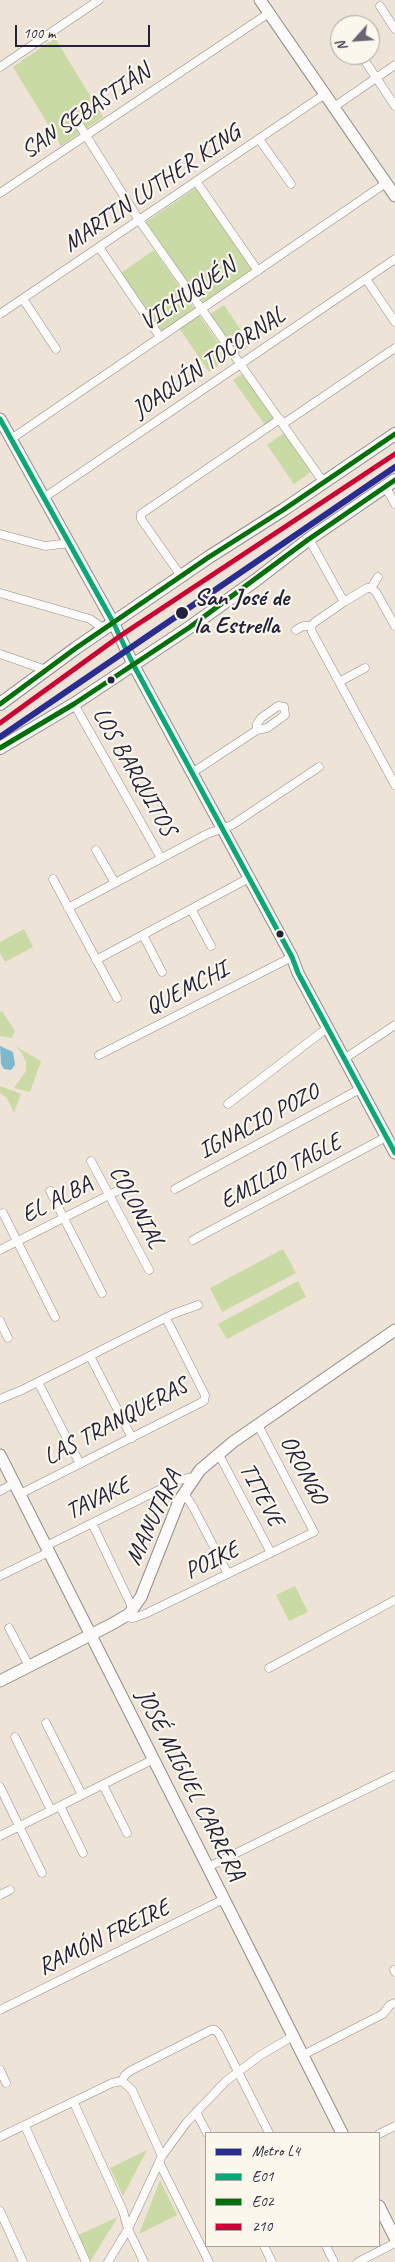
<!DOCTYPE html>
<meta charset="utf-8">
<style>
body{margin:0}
#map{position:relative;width:395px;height:2262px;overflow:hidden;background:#ede4d7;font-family:Caveat,sans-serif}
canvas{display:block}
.legend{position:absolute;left:205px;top:2132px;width:175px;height:115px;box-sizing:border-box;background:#fbf7ec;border:1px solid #a4a2a5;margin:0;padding:6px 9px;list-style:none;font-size:15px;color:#22223b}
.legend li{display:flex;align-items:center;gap:10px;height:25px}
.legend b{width:25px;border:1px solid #a4a2a5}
.north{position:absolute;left:330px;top:15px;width:50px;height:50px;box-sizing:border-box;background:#fbf7ec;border:1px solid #a4a2a5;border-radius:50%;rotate:244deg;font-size:14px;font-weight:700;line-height:20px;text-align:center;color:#22223b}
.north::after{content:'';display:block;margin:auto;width:18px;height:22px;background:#696672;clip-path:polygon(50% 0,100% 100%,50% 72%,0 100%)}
.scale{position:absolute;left:15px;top:25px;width:135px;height:22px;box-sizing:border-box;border:2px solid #22223b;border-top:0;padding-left:6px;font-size:15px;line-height:18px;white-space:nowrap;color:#22223b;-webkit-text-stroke:4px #fbf7ec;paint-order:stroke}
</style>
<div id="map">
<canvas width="395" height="2262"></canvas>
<ul class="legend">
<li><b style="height:6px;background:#292d91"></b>Metro L4</li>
<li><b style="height:6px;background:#05aa75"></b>E01</li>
<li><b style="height:6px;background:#007106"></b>E02</li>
<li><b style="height:6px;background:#c03"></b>210</li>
</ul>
<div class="north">N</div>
<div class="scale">100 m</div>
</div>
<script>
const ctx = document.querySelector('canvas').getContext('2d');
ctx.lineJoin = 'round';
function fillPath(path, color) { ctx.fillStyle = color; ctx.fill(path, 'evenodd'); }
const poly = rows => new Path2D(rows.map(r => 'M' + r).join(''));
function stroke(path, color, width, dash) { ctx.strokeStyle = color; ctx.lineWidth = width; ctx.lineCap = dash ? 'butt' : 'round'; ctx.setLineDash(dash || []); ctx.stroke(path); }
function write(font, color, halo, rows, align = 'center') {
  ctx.font = font + ' Caveat,sans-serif'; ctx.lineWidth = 4.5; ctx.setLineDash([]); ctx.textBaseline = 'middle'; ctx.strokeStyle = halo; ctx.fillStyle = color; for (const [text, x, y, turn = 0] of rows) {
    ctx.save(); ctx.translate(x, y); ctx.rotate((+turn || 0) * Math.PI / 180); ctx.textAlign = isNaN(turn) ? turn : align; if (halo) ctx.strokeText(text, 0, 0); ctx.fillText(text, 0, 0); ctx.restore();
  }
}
fillPath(poly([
 [55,38,103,117,61,146,13,67],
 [197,187,254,268,202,303,146,222],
 [154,250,229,358,209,372,175,322,161,332,121,273],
 [224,305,251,345,238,354,210,314],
 [242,374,275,418,265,425,233,380],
 [284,433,311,472,294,484,267,445],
 [24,929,33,947,5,962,0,953,0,942],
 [2,1011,15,1031,12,1038,0,1036,0,1012],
 [15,1046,41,1061,30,1092,14,1088,26,1071,26,1062,22,1053],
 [0,1086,21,1094,14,1113,7,1098,0,1093],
 [283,1249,296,1273,222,1312,210,1288],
 [298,1281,306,1297,227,1339,218,1324],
 [295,1586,308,1612,289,1621,276,1595],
 [147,2150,123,2196,110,2168],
 [160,2180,177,2215,139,2234],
 [118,2217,90,2262,78,2235]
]), '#cadaa4');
fillPath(poly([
 [0,1046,13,1052,15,1065,11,1070,4,1069,1,1064]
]), '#7cb9ce');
const street = poly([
 [380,6,395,29],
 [361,55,395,106],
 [0,67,99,0],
 [334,107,395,65],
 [75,118,139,220,324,483],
 [259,139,291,184],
 [196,181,258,271],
 [0,193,269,13],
 [99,247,160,337],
 [366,279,395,322],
 [23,299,56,349],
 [0,314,325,94],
 [283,424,395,348],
 [11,439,386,183],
 [385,486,395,504],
 [45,497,395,259],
 [0,534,45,546,70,543],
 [309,539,344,602],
 [181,576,141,519,141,514,280,419],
 [371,588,376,592,395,626],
 [371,588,378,577],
 [0,593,90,619,104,629],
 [311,626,312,632,395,785],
 [311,626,315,622,344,602,367,588,371,588],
 [296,630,303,626,311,626],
 [0,654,46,670],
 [339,682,365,668],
 [74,704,161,858],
 [192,773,257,730,267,728,285,715,284,707,278,706,261,718,257,724,257,730],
 [96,850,115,883],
 [53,879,117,998],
 [68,908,207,834,232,825,319,767],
 [191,909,211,946],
 [143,935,162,972],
 [96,960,249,878],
 [99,1055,292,957],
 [344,1059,395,1025],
 [228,1104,327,1028],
 [91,1161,149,1270],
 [175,1189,360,1089],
 [50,1191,102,1293],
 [3,1213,55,1317],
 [193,1240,386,1137],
 [0,1250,131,1184],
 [0,1321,8,1338],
 [90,1356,132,1438],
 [38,1382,80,1464],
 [0,1399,22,1390,173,1314,198,1305],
 [218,1453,271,1553],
 [0,1491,14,1483],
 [184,1493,193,1507,228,1574],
 [20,1494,204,1401,205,1395,166,1318],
 [92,1523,133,1609],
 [46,1546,179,1480,194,1477],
 [0,1576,49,1552],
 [124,1617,133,1618,145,1614,314,1532,258,1425],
 [9,1628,29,1666],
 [269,1668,395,1600],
 [46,1723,82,1795],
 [15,1737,51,1810],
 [103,1785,127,1833],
 [0,1787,42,1873],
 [60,1806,83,1853],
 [0,1836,154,1759],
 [208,1867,395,1775],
 [0,1895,10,1890],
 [394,1970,395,1972],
 [0,2010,224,1899],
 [303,2055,383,2014,390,2005,395,2003],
 [0,2070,6,2083],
 [122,2081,125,2075,130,2071,211,2030,215,2030,219,2034,269,2133],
 [74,2103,123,2211,128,2229,144,2262],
 [196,2112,207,2133],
 [25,2126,86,2262],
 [379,2134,395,2126],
 [0,2137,112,2083,122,2081,132,2090,162,2156],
 [159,2162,209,2262],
 [0,2211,23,2262],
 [264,2246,272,2262],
 [326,2246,334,2262],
 [108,2262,128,2229,162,2156,187,2122,226,2081,261,2055,293,2036],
 [358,2262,395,2243]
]);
const secondary = poly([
 [260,0,395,196],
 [0,419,113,622,133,664,292,957,298,973,395,1153],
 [0,1455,342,2133],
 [0,1681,112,1624,129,1614,141,1597,179,1501,200,1470,233,1442,395,1330],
 [379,2206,395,2238]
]);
const primary = poly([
 [0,704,76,648,209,557,283,510,395,434],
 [0,748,74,704,190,627,256,580,309,539,395,480]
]);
stroke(street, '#918d8a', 9);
stroke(secondary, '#918d8a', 13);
stroke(primary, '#918d8a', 14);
stroke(street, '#fcfbf9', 8);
stroke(secondary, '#fcfbf9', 11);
stroke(primary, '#fcfbf9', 12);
stroke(poly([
 [0,419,113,622,133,664,292,957,298,973,395,1153]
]), '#05aa75', 5);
stroke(poly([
 [0,704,76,648,209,557,283,510,395,434],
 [0,748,74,704,190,627,309,539,395,480]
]), '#007106', 5);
stroke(poly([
 [0,723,120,636,395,454]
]), '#c03', 5);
stroke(poly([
 [0,737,395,467]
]), '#292d91', 6);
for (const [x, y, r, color] of [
 [182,613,7,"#22223b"],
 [111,680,4.5,"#22223b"],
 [280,934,4.5,"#22223b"]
]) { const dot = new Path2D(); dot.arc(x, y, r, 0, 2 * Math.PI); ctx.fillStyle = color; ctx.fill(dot); stroke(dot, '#fbf7ec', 2); }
write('24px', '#22223b', '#fbf7ec', [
 ["SAN SEBASTIÁN",86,112,-34],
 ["MARTIN LUTHER KING",152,189,-34],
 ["VICHUQUÉN",188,295,-34],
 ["JOAQUÍN TOCORNAL",209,363,-34],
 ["LOS BARQUITOS",134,772,60],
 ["QUEMCHI",187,989,-27],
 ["IGNACIO POZO",259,1122,-28],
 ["EMILIO TAGLE",281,1172,-28],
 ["EL ALBA",57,1200,-27],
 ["COLONIAL",136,1207,62],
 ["LAS TRANQUERAS",116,1422,-28],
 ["ORONGO",303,1470,62],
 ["TITEVE",261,1495,62],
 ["TAVAKE",98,1499,-26],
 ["MANUTARA",154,1518,-65],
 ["POIKE",212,1561,-26],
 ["JOSÉ MIGUEL CARRERA",190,1785,63],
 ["RAMÓN FREIRE",104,1938,-26]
]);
write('bold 24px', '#22223b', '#fbf7ec', [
 ["San José de",194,599],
 ["la Estrella",194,627]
], 'left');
</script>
